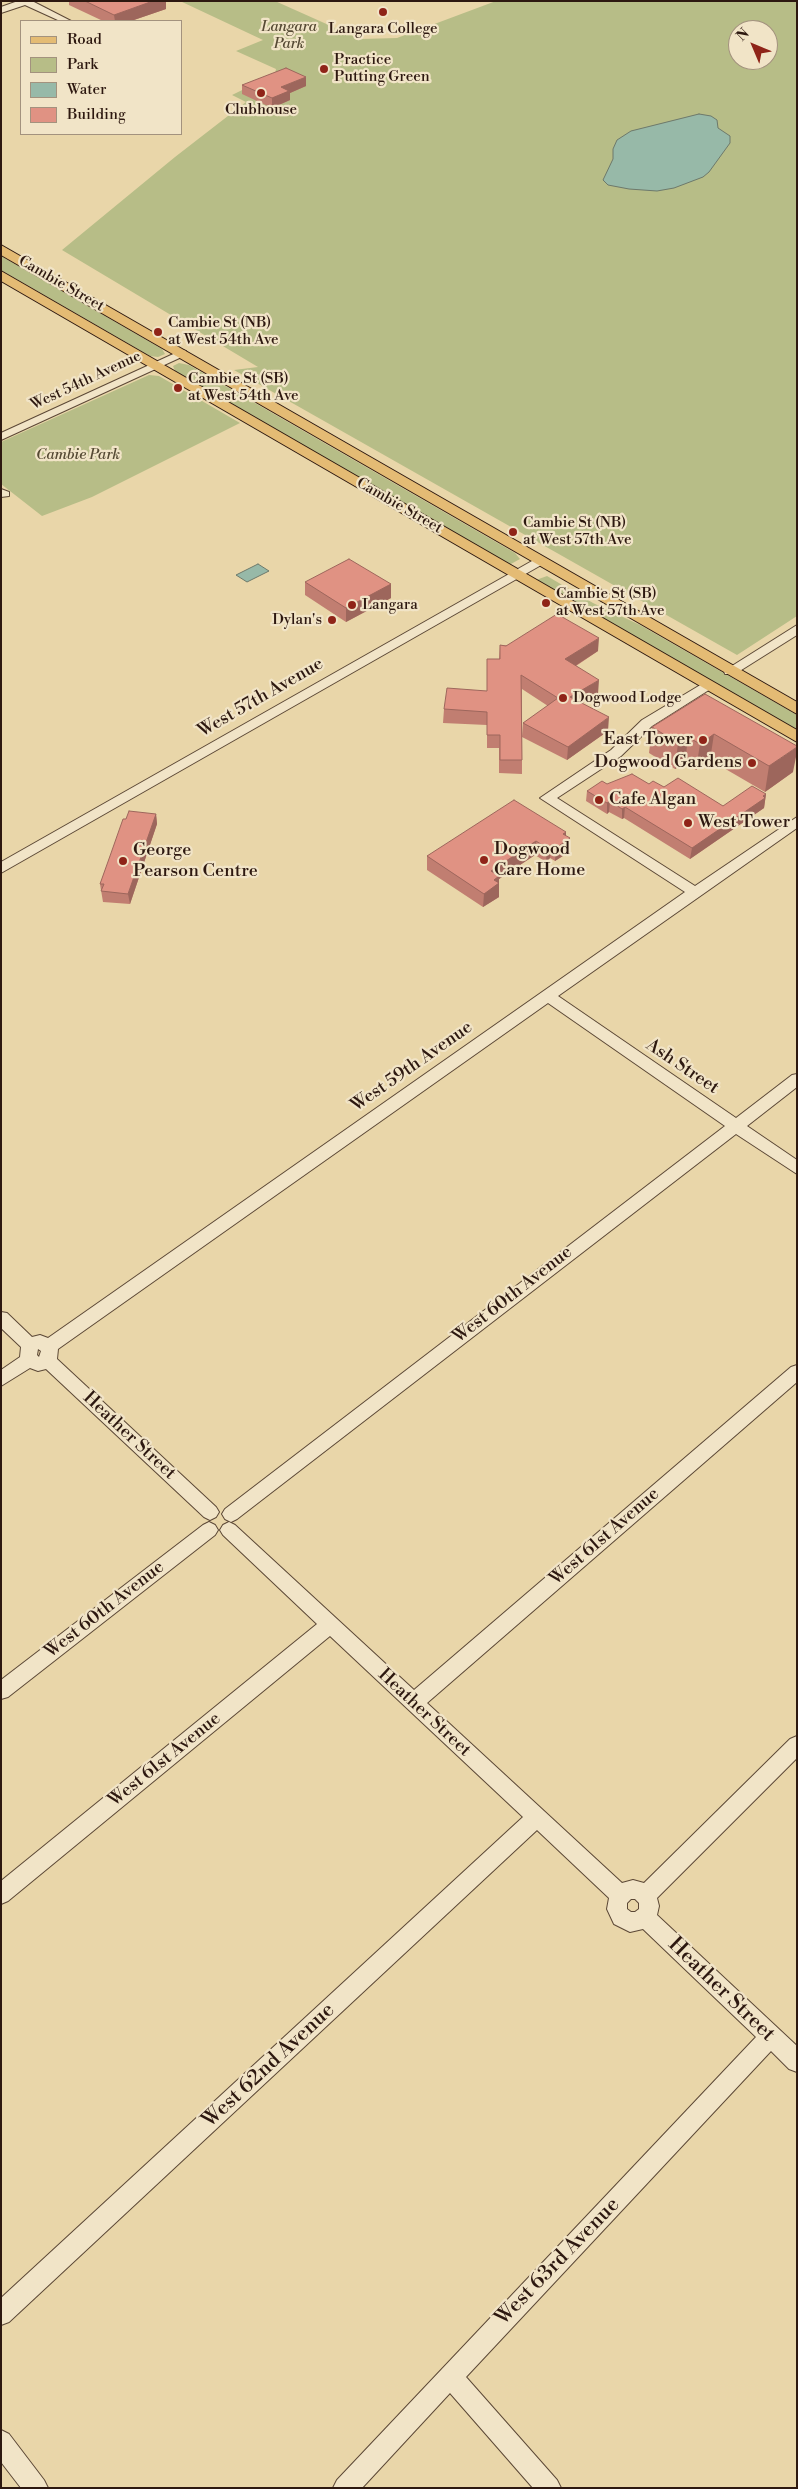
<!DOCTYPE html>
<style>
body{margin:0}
#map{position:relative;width:798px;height:2489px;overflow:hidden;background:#e9d6a9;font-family:"Libre Bodoni",serif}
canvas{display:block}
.frame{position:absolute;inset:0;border:2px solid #2d1810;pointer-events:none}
.legend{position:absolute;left:20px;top:20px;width:162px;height:115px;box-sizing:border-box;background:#f1e4c7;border:1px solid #a3927e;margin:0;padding:6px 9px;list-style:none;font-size:15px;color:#2d1810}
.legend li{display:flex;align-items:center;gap:10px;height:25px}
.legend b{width:25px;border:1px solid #a3927e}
.north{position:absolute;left:728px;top:20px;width:50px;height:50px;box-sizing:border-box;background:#f1e4c7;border:1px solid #a3927e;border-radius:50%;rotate:315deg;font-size:14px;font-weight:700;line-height:20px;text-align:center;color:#2d1810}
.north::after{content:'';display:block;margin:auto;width:18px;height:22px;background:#8f2418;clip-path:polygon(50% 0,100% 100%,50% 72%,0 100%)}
</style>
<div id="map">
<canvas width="798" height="2489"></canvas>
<div class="frame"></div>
<ul class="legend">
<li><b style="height:6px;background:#e4bb74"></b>Road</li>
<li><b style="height:14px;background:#b7bd87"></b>Park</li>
<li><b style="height:14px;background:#97b9a8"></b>Water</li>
<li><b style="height:14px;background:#e09283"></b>Building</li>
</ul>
<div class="north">N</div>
</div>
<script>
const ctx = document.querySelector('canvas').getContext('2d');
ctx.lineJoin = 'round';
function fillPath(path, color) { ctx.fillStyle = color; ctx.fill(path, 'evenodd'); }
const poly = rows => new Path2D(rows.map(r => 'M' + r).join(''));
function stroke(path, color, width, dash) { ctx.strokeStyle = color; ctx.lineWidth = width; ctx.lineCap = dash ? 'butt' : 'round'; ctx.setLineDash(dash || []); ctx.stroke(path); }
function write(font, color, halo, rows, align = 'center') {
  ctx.font = font + ' "Libre Bodoni",serif'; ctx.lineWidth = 4.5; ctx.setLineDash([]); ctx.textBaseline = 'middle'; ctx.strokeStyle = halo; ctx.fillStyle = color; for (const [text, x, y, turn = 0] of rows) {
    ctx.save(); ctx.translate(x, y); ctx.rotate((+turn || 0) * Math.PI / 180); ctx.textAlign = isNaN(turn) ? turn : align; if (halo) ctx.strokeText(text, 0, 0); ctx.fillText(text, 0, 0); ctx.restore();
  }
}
fillPath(poly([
 [180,1,275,1,360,39,397,38,496,1,797,1,797,616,737,655,234,370,258,367,62,250,175,157,246,102,232,95,275,74,276,69,236,51,263,40],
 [738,30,768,30,768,60,738,60],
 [1,256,162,349,165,354,158,357,150,356,1,270],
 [179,363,189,365,515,553,520,559,509,565,175,371,173,366],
 [149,375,159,376,240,423,92,497,42,516,1,484,1,442],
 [547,576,593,603,640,625,797,715,797,732,536,580]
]), '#b7bd87');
const water = poly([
 [699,114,711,116,717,120,718,128,730,136,730,143,709,172,703,177,674,188,657,191,629,189,608,185,603,180,613,159,613,149,617,140,631,131,699,114],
 [258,564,269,571,247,582,236,575,258,564]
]);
fillPath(water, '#97b9a8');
stroke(water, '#6d796b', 1);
const minor = poly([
 [18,1,32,1,71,21,60,21,25,5,1,13,1,7,18,1],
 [182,350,186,351,186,355,1,440,1,433,182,350],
 [1,489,9,492,9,496,1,497,1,489],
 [539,557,543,558,545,561,543,564,1,873,1,862,539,557],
 [797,625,797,635,735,674,725,674,724,671,797,625],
 [707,681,713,685,712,688,652,726,621,756,557,798,695,886,797,817,797,828,558,996,736,1118,792,1075,797,1074,797,1087,747,1126,797,1160,797,1174,736,1134,237,1519,231,1522,225,1519,222,1514,225,1509,725,1126,548,1003,58,1349,57,1359,216,1507,219,1512,216,1517,210,1520,204,1517,46,1369,38,1371,30,1368,1,1386,1,1370,20,1357,21,1347,1,1328,1,1312,7,1313,32,1337,40,1335,48,1338,685,892,540,798,611,750,642,720,707,681],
 [38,1349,41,1351,39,1357,37,1355,38,1349],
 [797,1365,797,1382,427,1703,622,1883,633,1880,644,1883,790,1739,797,1736,797,1758,657,1898,659,1906,657,1915,797,2046,797,2072,789,2069,771,2051,466,2377,557,2480,561,2488,533,2488,450,2393,362,2488,333,2488,337,2480,756,2037,643,1929,630,1932,614,1924,607,1909,609,1898,537,1830,9,2322,1,2325,1,2298,523,1817,330,1636,8,1901,1,1904,1,1881,317,1624,223,1535,220,1530,223,1525,229,1522,235,1525,414,1690,791,1367,797,1365],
 [631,1899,635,1899,639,1903,639,1909,635,1912,631,1912,627,1909,627,1903,631,1899],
 [209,1522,215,1525,218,1530,215,1535,8,1697,1,1699,1,1680,203,1525,209,1522],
 [1,2430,9,2434,44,2480,48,2488,21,2488,1,2462,1,2430]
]);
const major = poly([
 [1,245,797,702,797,714,1,255,1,245],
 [1,271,797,730,797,742,1,281,1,271]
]);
stroke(minor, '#5c4836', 2);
stroke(major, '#2d1810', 2);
fillPath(minor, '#f1e4c7');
fillPath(major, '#e4bb74');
fillPath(poly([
 [69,1,166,1,166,9,131,21,103,21,69,5],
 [242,85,306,86,290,93,290,100,272,108,242,94],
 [305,582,391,584,391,598,346,622,305,595],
 [500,645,598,651,576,666,598,694,582,703,608,731,567,760,522,737,523,723,548,706,522,689,522,774,499,773,499,748,487,748,487,725,443,723,444,709,487,691,487,659,499,659],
 [705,694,793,772,765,792,710,760,696,770,685,763,675,769,649,753,652,727],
 [607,784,649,784,664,787,723,806,766,794,764,808,690,859,624,818,622,819,609,812,607,814,586,801,587,791],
 [156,814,157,824,130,904,103,902,100,884,126,819],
 [566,832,566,836,569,852,555,861,550,858,546,862,535,855,499,879,499,897,483,907,427,870,427,856]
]), '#c17e71');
fillPath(poly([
 [153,1,166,1,166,9,131,21,115,21,114,15],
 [306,77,306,86,290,93,290,100,272,108,272,98,281,87],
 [391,584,391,598,346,622,346,608],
 [599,638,598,651,564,673,565,659],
 [599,680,598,694,569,711,570,697],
 [609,717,608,731,567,760,568,747],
 [714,734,710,760,696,770,700,744],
 [688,737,685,763,675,769,678,743],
 [797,747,797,752,793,772,765,792,769,766],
 [766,794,764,808,690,859,692,848],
 [610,801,609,812,607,814,607,803],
 [625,807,624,818,622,819,622,809],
 [156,814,157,824,130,904,128,894],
 [566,832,566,841,570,838,569,852,555,861,556,848,563,834],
 [536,841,535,855,499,879,499,897,483,907,484,894,491,871],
 [551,845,550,858,546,862,547,848]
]), '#9d665c');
const building = poly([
 [85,1,153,1,114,15,85,1],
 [286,68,306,77,281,87,289,91,272,98,242,85,286,68],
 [349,559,391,584,346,608,305,582,349,559],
 [557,614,599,638,565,659,599,680,570,697,609,717,568,747,523,723,558,698,521,675,522,760,500,760,500,735,487,735,487,712,444,709,447,688,487,691,487,659,500,659,500,645,506,646,557,614],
 [705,694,797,746,797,747,769,766,714,734,700,744,688,737,678,743,652,727,705,694],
 [632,774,649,784,653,781,664,787,678,778,723,806,752,786,766,794,763,796,765,798,692,848,625,807,622,809,610,801,607,803,587,791,602,781,607,784,632,774],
 [514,800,566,832,563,834,570,838,556,848,551,845,547,848,536,841,491,871,499,876,494,880,499,883,484,894,427,856,514,800],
 [129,811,156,814,128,894,101,891,104,884,100,884,110,856,123,819,126,819,129,811]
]);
fillPath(building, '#e09283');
stroke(building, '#9d665c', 1);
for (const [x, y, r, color] of [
 [383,12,5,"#8f2418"],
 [324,69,5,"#8f2418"],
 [261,93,5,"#8f2418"],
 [158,332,5,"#8f2418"],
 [178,388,5,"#8f2418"],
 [513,532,5,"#8f2418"],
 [546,603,5,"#8f2418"],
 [352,605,5,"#8f2418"],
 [332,620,5,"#8f2418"],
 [563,698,5,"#8f2418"],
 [703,740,5,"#8f2418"],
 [752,763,5,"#8f2418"],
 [599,800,5,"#8f2418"],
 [688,823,5,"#8f2418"],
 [484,860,5,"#8f2418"],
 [123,861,5,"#8f2418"]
]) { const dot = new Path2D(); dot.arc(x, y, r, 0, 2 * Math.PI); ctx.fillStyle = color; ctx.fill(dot); stroke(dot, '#f1e4c7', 2); }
write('italic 15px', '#564a34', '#f1e4c7', [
 ["Langara",289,27],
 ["Park",289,44],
 ["Cambie Park",78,455]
]);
write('15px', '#2d1810', '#f1e4c7', [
 ["Langara College",383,29,"center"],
 ["Practice",334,60],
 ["Putting Green",334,77],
 ["Clubhouse",261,110,"center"],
 ["Cambie St (NB)",168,323],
 ["at West 54th Ave",168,340],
 ["Cambie St (SB)",188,379],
 ["at West 54th Ave",188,396],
 ["Cambie St (NB)",523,523],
 ["at West 57th Ave",523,540],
 ["Cambie St (SB)",556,594],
 ["at West 57th Ave",556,611],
 ["Langara",362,605],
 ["Dylan's",322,620,"right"],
 ["Dogwood Lodge",573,698]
], 'left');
write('15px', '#2d1810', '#f1e4c7', [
 ["Cambie Street",61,284,30],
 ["West 54th Avenue",86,381,-25],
 ["Cambie Street",399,506,30]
]);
write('18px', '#2d1810', '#f1e4c7', [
 ["West 57th Avenue",261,698,-30],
 ["West 59th Avenue",412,1067,-35],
 ["Ash Street",682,1067,34],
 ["West 60th Avenue",513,1295,-38],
 ["Heather Street",129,1436,43],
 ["West 61st Avenue",605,1537,-41],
 ["West 60th Avenue",105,1610,-38],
 ["Heather Street",424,1713,43],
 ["West 61st Avenue",165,1760,-39]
]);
write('18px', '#2d1810', '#f1e4c7', [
 ["East Tower",693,740,"right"],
 ["Dogwood Gardens",742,763,"right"],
 ["Cafe Algan",609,800],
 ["West Tower",698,823],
 ["Dogwood",494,850],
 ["Care Home",494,871],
 ["George",133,851],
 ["Pearson Centre",133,872]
], 'left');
write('21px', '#2d1810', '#f1e4c7', [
 ["Heather Street",721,1990,44],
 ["West 62nd Avenue",269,2066,-43],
 ["West 63rd Avenue",558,2262,-46]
]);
</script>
